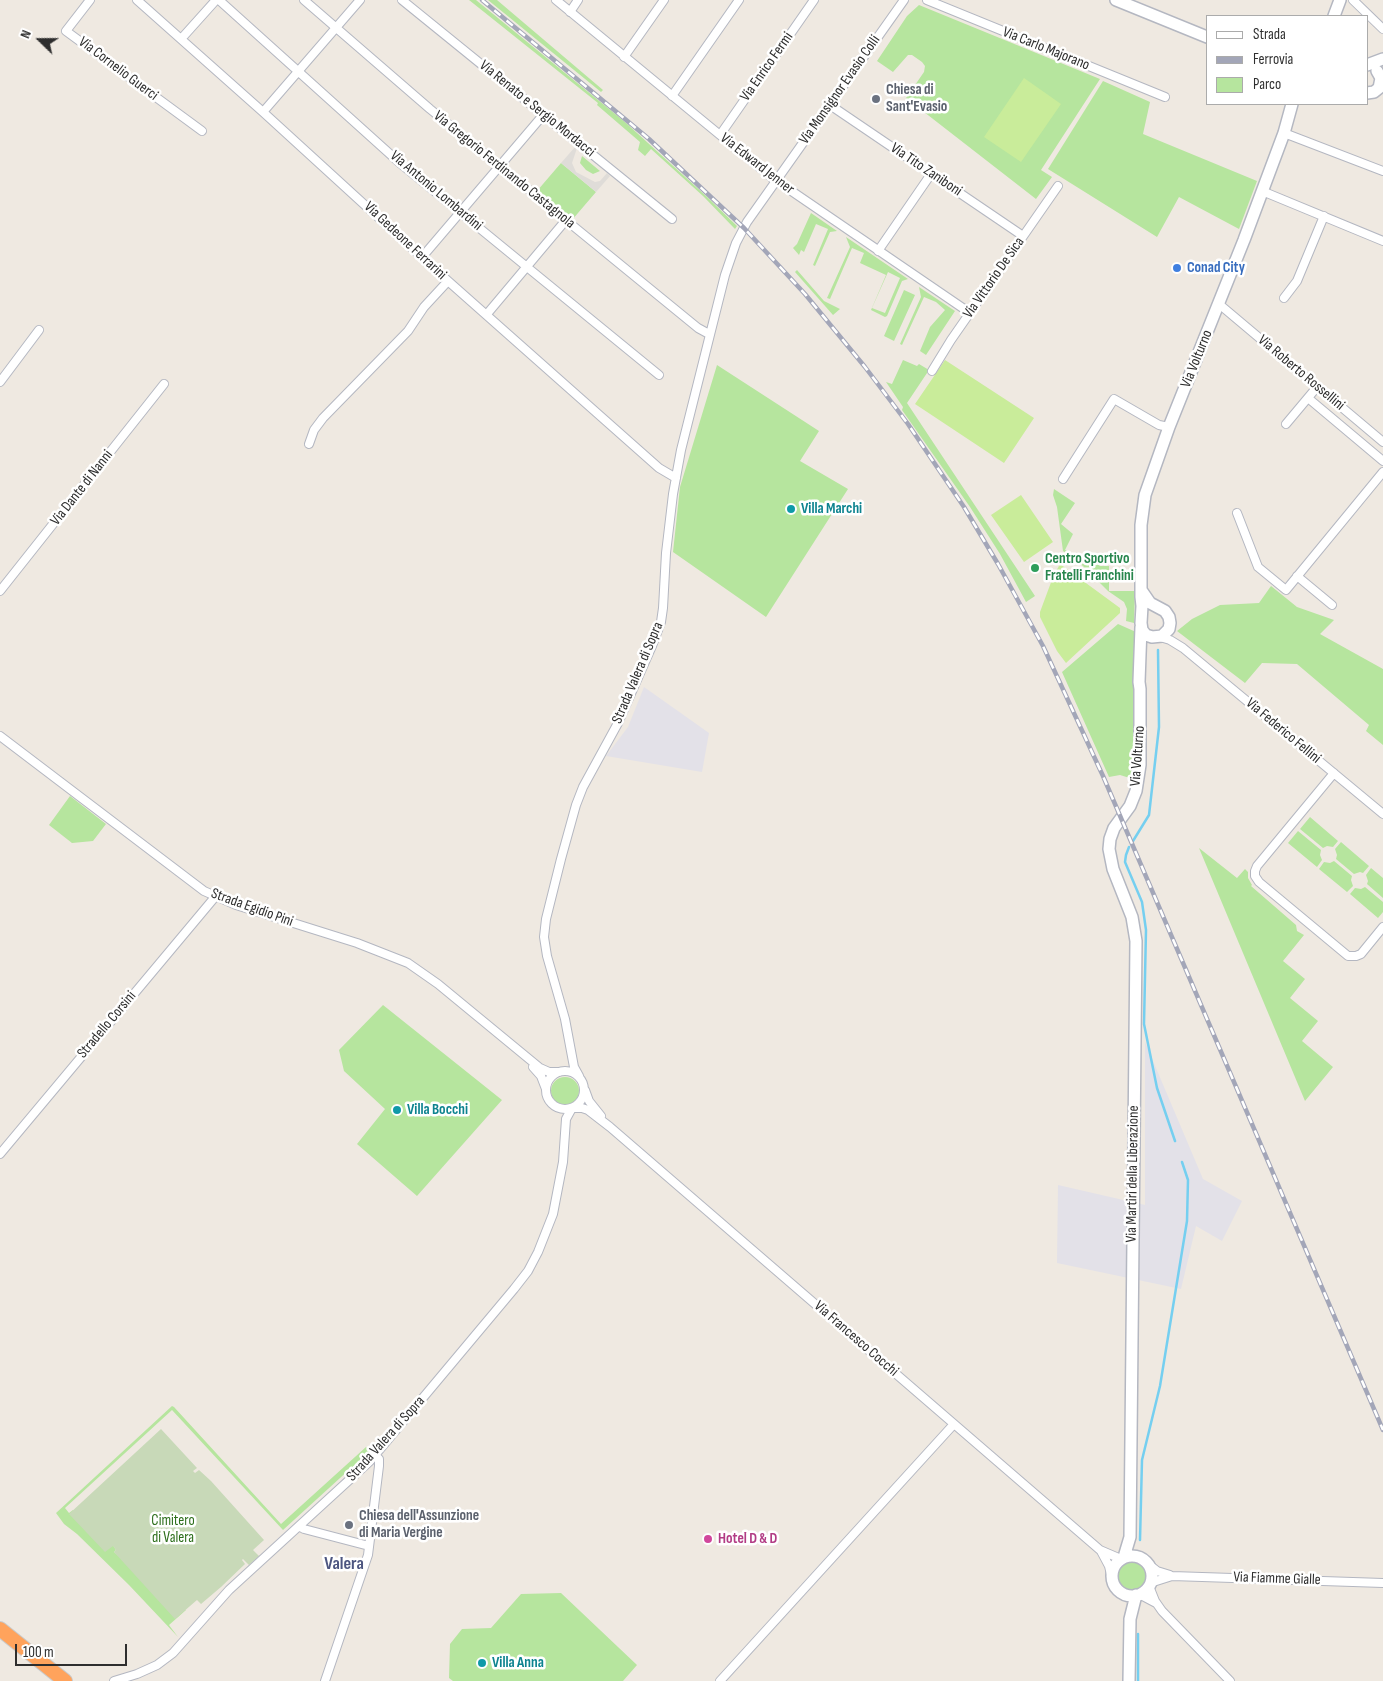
<!DOCTYPE html>
<style>
body{margin:0}
#map{position:relative;width:1383px;height:1681px;overflow:hidden;background:#efe9e1;font-family:"Sofia Sans Condensed",sans-serif}
canvas{display:block}
.legend{position:absolute;left:1206px;top:15px;width:162px;height:90px;box-sizing:border-box;background:#fff;border:1px solid #ababab;margin:0;padding:6px 9px;list-style:none;font-size:15px;color:#2e2e2e}
.legend li{display:flex;align-items:center;gap:10px;height:25px}
.legend b{width:25px;border:1px solid #ababab}
.north{position:absolute;left:15px;top:15px;width:50px;height:50px;-webkit-text-stroke:4px #fff;paint-order:stroke;rotate:292deg;font-size:14px;font-weight:700;line-height:20px;text-align:center;color:#2e2e2e}
.north::after{content:'';display:block;margin:auto;width:18px;height:22px;background:#2e2e2e;clip-path:polygon(50% 0,100% 100%,50% 72%,0 100%)}
.scale{position:absolute;left:15px;top:1644px;width:112px;height:22px;box-sizing:border-box;border:2px solid #2e2e2e;border-top:0;padding-left:6px;font-size:15px;line-height:18px;white-space:nowrap;color:#2e2e2e;-webkit-text-stroke:4px #fff;paint-order:stroke}
</style>
<div id="map">
<canvas width="1383" height="1681"></canvas>
<ul class="legend">
<li><b style="height:6px;background:#fff"></b>Strada</li>
<li><b style="height:6px;background:#a3a6b8"></b>Ferrovia</li>
<li><b style="height:14px;background:#b6e59e"></b>Parco</li>
</ul>
<div class="north">N</div>
<div class="scale">100 m</div>
</div>
<script>
const ctx = document.querySelector('canvas').getContext('2d');
ctx.lineJoin = 'round';
function fillPath(path, color) { ctx.fillStyle = color; ctx.fill(path, 'evenodd'); }
const poly = rows => new Path2D(rows.map(r => 'M' + r).join(''));
function stroke(path, color, width, dash) { ctx.strokeStyle = color; ctx.lineWidth = width; ctx.lineCap = dash ? 'butt' : 'round'; ctx.setLineDash(dash || []); ctx.stroke(path); }
function write(font, color, halo, rows, align = 'center') {
  ctx.font = font + ' "Sofia Sans Condensed",sans-serif'; ctx.lineWidth = 5; ctx.setLineDash([]); ctx.textBaseline = 'middle'; ctx.strokeStyle = halo; ctx.fillStyle = color; for (const [text, x, y, turn = 0] of rows) {
    ctx.save(); ctx.translate(x, y); ctx.rotate((+turn || 0) * Math.PI / 180); ctx.textAlign = isNaN(turn) ? turn : align; if (halo) ctx.strokeText(text, 0, 0); ctx.fillText(text, 0, 0); ctx.restore();
  }
}
fillPath(poly([
 [644,687,709,733,702,772,606,756,628,727],
 [1145,1042,1203,1179,1242,1201,1222,1241,1196,1226,1181,1289,1057,1263,1058,1185,1145,1205]
]), '#e3e1e8');
fillPath(poly([
 [469,0,476,0,625,122,705,195,737,226,735,229,703,196,651,149,645,156,638,150,640,142,597,105,598,103],
 [488,0,497,0,603,90,601,92],
 [919,5,1100,79,1041,170,1052,177,1036,199,906,98,924,72,925,66,922,62,912,55,908,55,893,72,877,61,907,16],
 [1103,81,1150,102,1143,134,1257,181,1239,229,1179,197,1157,237,1048,169],
 [582,156,600,171,593,174,586,170,580,163],
 [561,163,596,192,572,220,537,191],
 [811,213,837,231,830,232,815,266,813,265,828,229,816,224,804,252,801,250,799,255,793,248,797,244],
 [846,237,908,279,902,281,887,316,885,317,871,310,886,275,860,263,864,253,852,248,830,299,827,298,850,247],
 [888,272,900,278,885,313,872,308],
 [797,270,824,301,840,309,833,315,795,272],
 [919,287,955,311,926,355,920,351,930,327,945,310,936,302,924,297,902,345,900,344,921,297],
 [904,290,915,295,894,341,884,336],
 [903,360,917,366,919,364,929,370,907,403,1035,596,1026,602,1000,554,970,507,902,410,903,407,886,382,892,384],
 [717,365,819,431,800,461,848,489,766,617,673,552,680,487],
 [1054,489,1075,503,1061,524,1073,534,1065,550,1101,566,1109,566,1109,591,1135,591,1134,623,1126,621,1127,609,1124,602,1108,591,1083,566,1063,551,1057,507,1053,495],
 [1271,586,1297,607,1334,620,1320,634,1383,669,1383,745,1366,731,1369,725,1297,664,1262,663,1245,683,1177,631,1192,619,1220,605,1259,603],
 [1118,624,1136,632,1138,643,1133,779,1120,775,1109,777,1062,672],
 [70,796,106,824,93,841,72,843,49,825],
 [1310,817,1338,841,1333,847,1327,846,1323,848,1300,829],
 [1298,831,1321,850,1320,855,1322,860,1317,867,1288,843],
 [1341,842,1369,866,1363,873,1360,872,1354,874,1336,859,1337,855,1335,849],
 [1199,848,1237,878,1245,869,1248,872,1248,878,1252,885,1251,886,1296,925,1297,931,1304,935,1283,961,1305,979,1290,998,1318,1021,1302,1041,1333,1067,1305,1101],
 [1334,861,1352,876,1351,880,1353,886,1347,892,1319,869,1324,862,1330,863],
 [1371,868,1383,878,1383,898,1367,884,1368,881,1366,875],
 [1365,887,1383,902,1383,912,1378,918,1350,894,1355,888,1361,889],
 [383,1005,502,1100,417,1196,357,1144,385,1109,344,1071,339,1050],
 '551 1091a14 14 0 1 1 28 0a14 14 0 1 1-28 0Z',
 [172,1406,174,1407,281,1524,366,1447,371,1452,363,1461,351,1468,283,1530,172,1410,65,1508,69,1513,73,1510,113,1545,116,1550,114,1552,186,1610,169,1625,178,1637,129,1585,77,1534,64,1524,56,1513],
 '1117 1576a15 15 0 1 1 30 0a15 15 0 1 1-30 0Z',
 [561,1593,637,1665,623,1681,453,1681,449,1678,450,1644,462,1629,491,1628,521,1594]
]), '#b6e59e');
fillPath(poly([
 [161,1429,197,1468,193,1471,195,1473,199,1470,211,1481,264,1540,253,1550,259,1556,249,1565,243,1559,242,1560,245,1564,221,1587,201,1604,197,1600,175,1619,114,1552,116,1550,113,1546,105,1552,69,1514]
]), '#c8d9b8');
fillPath(poly([
 [1024,78,1061,104,1021,162,984,137],
 [945,360,1034,418,1004,463,915,404],
 [1021,495,1053,542,1024,562,991,515],
 [1060,564,1120,608,1120,613,1066,663,1057,651,1040,617,1040,612,1053,577]
]), '#c9ec9a');
fillPath(poly([
 [575,147,577,148,572,163,576,172,595,182,600,181,607,173,610,176,596,192,561,163]
]), '#dfdcd8');
stroke(poly([
 [1133,841,1149,815,1159,727,1158,650],
 [1129,847,1126,855,1125,862,1142,902,1146,930,1144,1024,1157,1088,1175,1141],
 [1140,1540,1142,1460,1160,1386,1187,1221,1188,1180,1182,1162],
 [1138,1681,1138,1634]
]), '#75cff0', 2.5);
const street = poly([
 [90,0,66,31,202,131],
 [137,0,263,112,448,281,659,468,676,478],
 [219,0,401,164,659,375],
 [304,0,430,109,698,328,709,334],
 [402,0,672,219],
 [556,0,771,177,970,313],
 [927,0,1165,97],
 [1353,0,1383,29],
 [570,12,578,0],
 [181,39,216,0],
 [624,57,664,0],
 [672,96,739,0],
 [830,105,1023,236],
 [263,112,360,0],
 [1284,133,1383,171],
 [720,135,814,0],
 [1262,191,1383,241],
 [878,251,931,174],
 [423,256,544,114],
 [1284,298,1297,281,1324,216],
 [1219,304,1383,442],
 [487,314,566,220],
 [932,371,951,340,1058,186],
 [0,382,39,330],
 [1308,398,1383,461],
 [1286,424,1317,387],
 [309,444,314,430,323,418,408,331,424,307,448,281],
 [1063,479,1114,399,1159,425,1169,427],
 [1237,513,1258,567,1286,590,1383,472],
 [1297,576,1332,605],
 [0,591,164,384],
 [1160,637,1170,640,1183,648,1383,814],
 [0,736,204,891,236,905,357,943,408,963,438,984,540,1068,549,1072,559,1072],
 [1334,773,1257,866,1255,871,1255,876,1259,882,1348,956,1356,956,1361,954,1383,927],
 [533,1067,541,1076,546,1089],
 '546 1090a19 19 0 1 1 38 0a19 19 0 1 1-38 0Z',
 [579,1076,574,1067,565,1019,547,956,544,937,546,919,561,859,576,805,583,787,618,723,652,646,661,622,663,608,666,553,673,494,681,450,725,275,736,243,747,222,904,0],
 [585,1090,589,1101,601,1116],
 [574,1108,582,1108,588,1110,610,1127,1100,1550,1121,1559],
 [0,1154,215,897],
 [299,1526,304,1529,369,1546],
 [1101,1551,1109,1566,1112,1579],
 [1148,1564,1157,1571,1170,1575],
 [1150,1583,1172,1576,1383,1583],
 [1149,1586,1155,1601,1162,1611,1230,1681],
 [1139,1594,1156,1603],
 [114,1681,137,1674,157,1665,173,1653,229,1590,370,1461,514,1289,528,1271,538,1252,553,1214,563,1162,566,1119,572,1108],
 [325,1681,368,1555,379,1466,379,1459,375,1455],
 [720,1681,954,1424]
]);
const secondary = poly([
 [1116,0,1207,37],
 [1334,16,1340,0],
 [1367,65,1383,59],
 [1367,93,1374,92,1379,88,1381,78,1377,71],
 [1141,590,1150,603,1165,611,1169,617,1170,623,1169,629,1162,636,1152,637,1146,635,1142,630,1141,623,1142,606,1141,597,1141,525,1145,495,1169,427,1244,240,1284,133,1292,104],
 '1112 1576a20 20 0 1 1 40 0a20 20 0 1 1-40 0Z',
 [1124,1557,1130,1537,1136,941,1132,917,1113,869,1109,849,1110,839,1114,828,1130,806,1136,791,1140,765,1140,689,1139,682,1141,627],
 [1129,1681,1130,1619,1136,1595]
]);
const highway = poly([
 [0,1629,65,1681]
]);
stroke(street, '#b4b7c1', 10);
stroke(secondary, '#b4b7c1', 14);
stroke(highway, '#c9c9c9', 16);
stroke(street, '#fff', 8);
stroke(secondary, '#fff', 11);
stroke(highway, '#ffa35c', 14);
const rail = poly([
 [482,0,649,139,744,228,805,294,865,367,908,424,964,507,998,564,1043,646,1103,776,1383,1430]
]);
stroke(rail, '#a3a6b8', 4.5);
stroke(rail, '#fff', 2.5, [8]);
for (const [x, y, r, color] of [
 [876,99,5,"#6b7280"],
 [1177,268,5,"#3f7fe0"],
 [791,509,5,"#0f9aa8"],
 [1035,568,5,"#2e9e5b"],
 [397,1110,5,"#0f9aa8"],
 [349,1525,5,"#6b7280"],
 [708,1539,5,"#d1479c"],
 [482,1663,5,"#0f9aa8"]
]) { const dot = new Path2D(); dot.arc(x, y, r, 0, 2 * Math.PI); ctx.fillStyle = color; ctx.fill(dot); stroke(dot, '#fff', 2); }
write('15px', '#2e2e2e', '#fff', [
 ["Via Carlo Majorano",1046,49,22],
 ["Via Enrico Fermi",767,67,-55],
 ["Via Cornelio Guerci",118,69,37],
 ["Via Monsignor Evasio Colli",840,90,-55],
 ["Via Renato e Sergio Mordacci",537,109,39],
 ["Via Edward Jenner",757,164,38],
 ["Via Gregorio Ferdinando Castagnola",504,170,39],
 ["Via Tito Zaniboni",926,170,34],
 ["Via Antonio Lombardini",436,191,40],
 ["Via Gedeone Ferrarini",405,241,43],
 ["Via Vittorio De Sica",994,278,-55],
 ["Via Volturno",1197,359,-68],
 ["Via Roberto Rossellini",1301,373,40],
 ["Via Dante di Nanni",82,488,-52],
 ["Strada Valera di Sopra",638,673,-67],
 ["Via Federico Fellini",1283,731,40],
 ["Via Volturno",1138,756,-86],
 ["Strada Egidio Pini",252,908,20],
 ["Stradello Corsini",107,1025,-50],
 ["Via Martiri della Liberazione",1133,1174,-89],
 ["Via Francesco Cocchi",856,1339,41],
 ["Strada Valera di Sopra",386,1439,-48],
 ["Via Fiamme Gialle",1277,1579,2]
]);
write('bold 15px', '#5b616d', '#fff', [
 ["Chiesa di",886,90],
 ["Sant'Evasio",886,107],
 ["Chiesa dell'Assunzione",359,1516],
 ["di Maria Vergine",359,1533]
], 'left');
write('bold 15px', '#366cbe', '#fff', [
 ["Conad City",1187,268]
], 'left');
write('bold 15px', '#0d838f', '#fff', [
 ["Villa Marchi",801,509],
 ["Villa Bocchi",407,1110],
 ["Villa Anna",492,1663]
], 'left');
write('bold 15px', '#27864d', '#fff', [
 ["Centro Sportivo",1045,559],
 ["Fratelli Franchini",1045,576]
], 'left');
write('15px', '#2c6e1b', '#fff', [
 ["Cimitero",173,1521],
 ["di Valera",173,1538]
]);
write('bold 15px', '#b23c85', '#fff', [
 ["Hotel D & D",718,1539]
], 'left');
write('bold 18px', '#4d5680', '#fff', [
 ["Valera",344,1564]
]);
</script>
